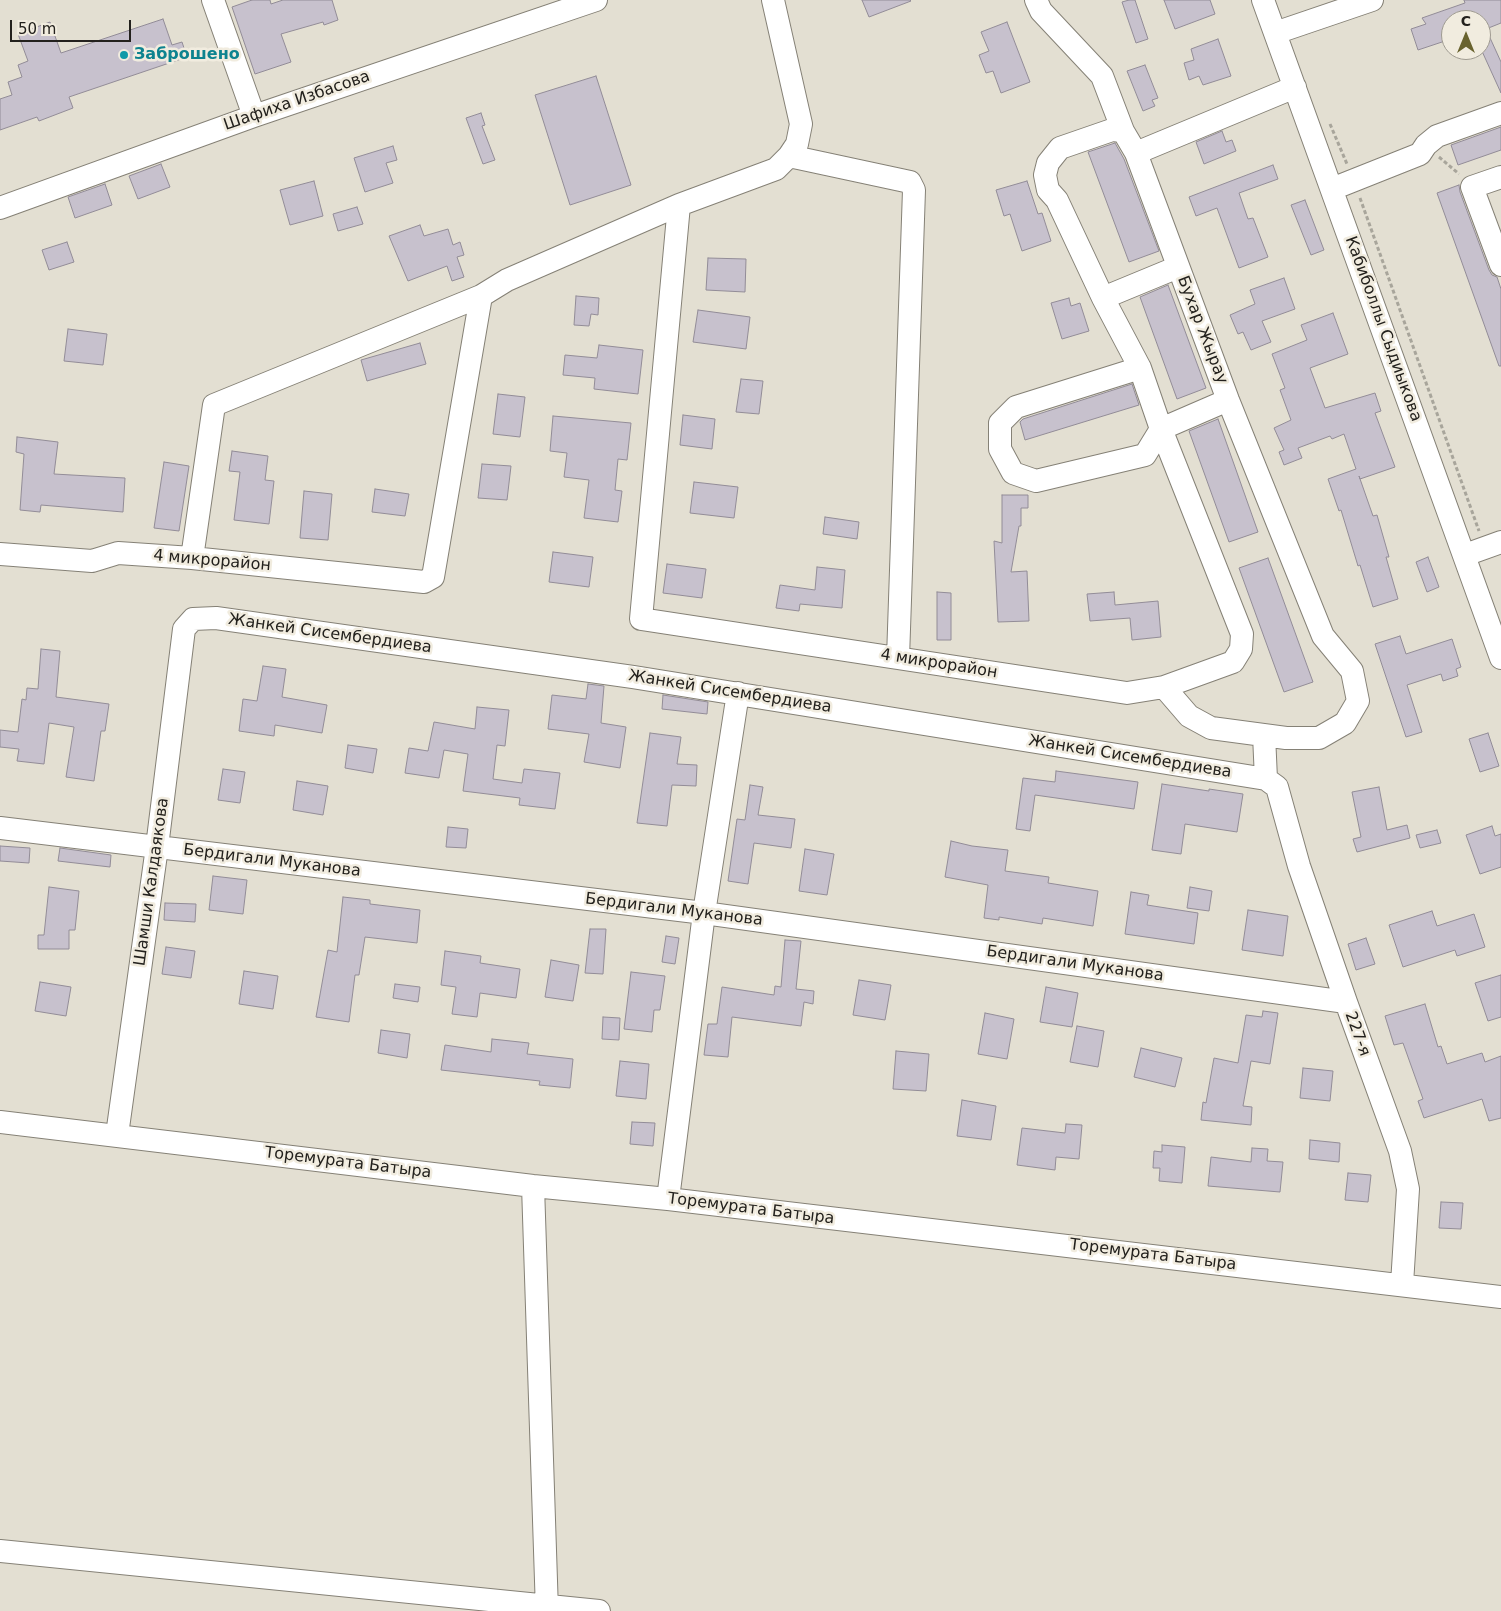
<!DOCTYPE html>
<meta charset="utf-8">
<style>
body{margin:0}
#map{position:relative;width:1501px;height:1611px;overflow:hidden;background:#e3dfd2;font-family:"DejaVu Sans",sans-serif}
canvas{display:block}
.north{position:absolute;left:1441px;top:10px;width:50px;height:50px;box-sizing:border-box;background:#f1ecdf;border:1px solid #9f9b91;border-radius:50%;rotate:0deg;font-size:14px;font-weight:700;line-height:20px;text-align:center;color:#23211d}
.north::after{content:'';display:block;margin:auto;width:18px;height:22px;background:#69632f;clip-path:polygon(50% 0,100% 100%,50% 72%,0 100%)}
.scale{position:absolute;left:10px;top:20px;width:121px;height:22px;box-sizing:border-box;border:2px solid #23211d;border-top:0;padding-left:6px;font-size:15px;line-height:18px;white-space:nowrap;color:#23211d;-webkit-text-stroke:4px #f1ecdf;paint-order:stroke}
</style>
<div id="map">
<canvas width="1501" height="1611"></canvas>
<div class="north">С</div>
<div class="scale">50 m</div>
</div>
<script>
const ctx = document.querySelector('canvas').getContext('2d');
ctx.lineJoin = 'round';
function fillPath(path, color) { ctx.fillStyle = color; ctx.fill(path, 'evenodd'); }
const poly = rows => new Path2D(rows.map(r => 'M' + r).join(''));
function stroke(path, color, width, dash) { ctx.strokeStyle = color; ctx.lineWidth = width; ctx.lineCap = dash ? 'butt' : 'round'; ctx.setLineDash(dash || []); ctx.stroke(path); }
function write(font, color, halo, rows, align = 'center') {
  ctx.font = font + ' "DejaVu Sans",sans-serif'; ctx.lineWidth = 5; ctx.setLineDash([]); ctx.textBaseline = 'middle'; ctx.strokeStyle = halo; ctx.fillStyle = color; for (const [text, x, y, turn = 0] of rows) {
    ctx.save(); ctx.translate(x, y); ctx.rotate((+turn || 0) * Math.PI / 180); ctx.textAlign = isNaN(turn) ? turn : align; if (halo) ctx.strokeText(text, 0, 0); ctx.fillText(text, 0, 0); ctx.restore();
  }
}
const building = poly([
 [252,0,270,0,271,4,283,0,332,0,338,20,324,25,323,22,281,34,291,62,255,74,232,7,252,0],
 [862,0,910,0,911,1,869,17,862,0],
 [1129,0,1135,0,1148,39,1136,43,1122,2,1129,0],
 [1164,0,1210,0,1215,14,1175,29,1164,0],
 [1464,0,1501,0,1501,23,1486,29,1501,62,1501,93,1481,49,1481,20,1451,20,1451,39,1418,50,1411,29,1426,24,1422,18,1465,3,1464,0],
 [163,19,172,45,182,42,187,57,69,97,73,108,39,121,37,117,0,130,0,99,12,95,8,82,22,77,18,65,28,61,18,34,50,22,61,53,163,19],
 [1007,22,1030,82,1001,93,993,71,986,73,979,55,989,51,981,32,1007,22],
 [1218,39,1231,76,1203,85,1199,76,1189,80,1184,63,1194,60,1191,49,1218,39],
 [1145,65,1158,98,1152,100,1155,106,1143,111,1127,71,1145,65],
 [596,76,631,185,570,205,535,95,596,76],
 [481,113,485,125,482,126,495,160,483,164,466,118,481,113],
 [1501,127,1501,150,1458,165,1451,145,1501,127],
 [1222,131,1226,142,1232,140,1236,151,1204,164,1196,142,1222,131],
 [1115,143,1124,159,1159,251,1129,262,1088,152,1115,143],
 [393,146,397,160,386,163,393,183,365,192,354,158,393,146],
 [161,164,170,187,138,199,129,176,161,164],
 [1273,165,1278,179,1239,193,1248,219,1253,218,1268,257,1239,268,1217,208,1196,216,1189,197,1273,165],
 [314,181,323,216,290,225,280,190,314,181],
 [1027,181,1038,214,1042,213,1051,241,1022,251,1010,214,1004,216,996,190,1027,181],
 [105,184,112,205,75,218,68,197,105,184],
 [1459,185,1460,192,1489,270,1492,275,1497,277,1501,289,1501,366,1499,366,1437,193,1459,185],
 [1305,200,1324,250,1311,255,1291,205,1305,200],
 [357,207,363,224,338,231,333,214,357,207],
 [420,225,424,236,448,229,453,245,460,242,464,255,457,257,464,277,452,281,447,266,408,281,389,236,420,225],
 [67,242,74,262,49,270,42,250,67,242],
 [708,258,746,259,745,292,706,290,708,258],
 [1284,278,1295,309,1262,321,1271,342,1251,350,1243,332,1238,334,1230,315,1255,304,1250,290,1284,278],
 [1168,285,1206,388,1177,399,1140,297,1168,285],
 [576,296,599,298,598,315,591,314,589,326,574,325,576,296],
 [1069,298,1071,306,1080,303,1089,331,1062,339,1051,303,1069,298],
 [698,310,750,317,746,349,693,342,698,310],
 [1333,313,1348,354,1310,368,1325,408,1375,393,1381,411,1375,413,1395,467,1360,479,1359,476,1373,516,1377,515,1389,557,1386,557,1398,599,1373,607,1360,565,1358,566,1341,510,1339,511,1328,479,1356,469,1344,434,1332,439,1330,436,1298,448,1302,458,1284,465,1279,452,1284,450,1274,428,1291,420,1280,390,1285,388,1272,354,1307,340,1301,325,1333,313],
 [68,329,107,334,103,365,64,361,68,329],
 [420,343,426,364,367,381,361,360,420,343],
 [599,345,643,350,638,394,594,389,595,378,563,375,565,355,597,358,599,345],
 [741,379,763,381,759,414,736,412,741,379],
 [1132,384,1139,405,1025,440,1020,422,1023,419,1132,384],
 [498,394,525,397,520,437,493,434,498,394],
 [683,415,715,419,712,449,680,445,683,415],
 [553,416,631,423,627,460,618,459,615,490,622,491,618,522,584,518,589,480,564,477,567,453,550,451,553,416],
 [1218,419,1258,532,1229,542,1189,431,1218,419],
 [17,437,58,442,54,474,125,478,123,512,41,505,40,512,20,510,24,454,16,452,17,437],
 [232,451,268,456,265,480,274,481,269,524,234,520,240,472,229,471,232,451],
 [164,462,189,466,179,531,154,528,164,462],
 [482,464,511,466,507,500,478,498,482,464],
 [694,482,738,487,734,518,690,513,694,482],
 [375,489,409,494,405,516,372,512,375,489],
 [304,491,332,494,328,540,300,538,304,491],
 [1002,495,1028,495,1028,508,1021,508,1021,526,1019,526,1011,572,1027,571,1029,621,998,622,994,541,1002,543,1002,495],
 [825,517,859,522,857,539,823,534,825,517],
 [553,552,593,557,589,587,549,582,553,552],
 [1428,557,1439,587,1427,592,1416,562,1428,557],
 [1268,558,1313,682,1284,692,1239,568,1268,558],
 [667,564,706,569,702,598,663,593,667,564],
 [817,567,845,570,842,608,800,604,799,611,776,608,780,585,815,590,817,567],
 [937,592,951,593,951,640,937,640,937,592],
 [1114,592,1115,605,1158,601,1161,637,1132,640,1130,618,1090,621,1087,594,1114,592],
 [1400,636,1406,654,1452,639,1461,667,1456,669,1458,676,1443,681,1441,674,1407,685,1422,732,1406,737,1375,644,1400,636],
 [41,649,60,651,56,697,109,704,105,731,101,731,94,781,66,777,74,727,49,723,44,764,17,761,19,749,0,747,0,730,18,732,22,699,26,700,27,688,38,689,41,649],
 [263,666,286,669,282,697,327,705,322,733,275,725,274,736,239,731,243,699,257,701,263,666],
 [588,684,604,686,601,723,626,727,620,768,584,762,589,734,548,729,552,695,586,699,588,684],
 [663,695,708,702,707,714,662,709,663,695],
 [477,707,509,710,505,746,497,745,493,779,522,783,524,769,560,773,555,809,519,805,520,798,463,791,468,754,444,750,439,778,405,773,409,748,428,751,434,722,475,729,477,707],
 [650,733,681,737,677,764,697,765,696,786,672,785,667,826,637,823,650,733],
 [1488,733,1499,766,1480,772,1469,739,1488,733],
 [348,745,377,749,373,773,345,768,348,745],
 [223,769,245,772,240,803,218,800,223,769],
 [1056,771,1138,782,1134,809,1035,795,1030,831,1016,829,1023,778,1055,782,1056,771],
 [297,781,328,786,323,815,293,810,297,781],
 [1162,784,1209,791,1209,789,1243,794,1237,832,1185,824,1181,854,1152,850,1162,784],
 [750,785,763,787,758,815,795,819,791,848,754,843,748,884,728,881,737,819,745,820,750,785],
 [1379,787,1387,830,1407,825,1410,838,1357,852,1353,839,1361,837,1352,792,1379,787],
 [1492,826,1495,836,1501,834,1501,867,1480,874,1466,835,1492,826],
 [448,827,468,829,466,848,446,847,448,827],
 [1437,830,1441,843,1420,848,1416,835,1437,830],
 [951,841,972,846,1008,850,1005,871,1049,877,1048,883,1098,891,1093,926,1043,918,1042,924,999,917,999,920,984,918,988,885,945,877,951,841],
 [0,846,30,848,29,863,0,861,0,846],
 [60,848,111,855,110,867,58,861,60,848],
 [805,849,834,854,827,895,799,891,805,849],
 [213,876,247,880,243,914,209,910,213,876],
 [49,887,79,891,75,930,69,930,69,949,38,949,38,935,44,935,49,887],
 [1190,887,1212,891,1209,911,1187,908,1190,887],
 [1131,892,1149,895,1147,905,1198,913,1194,944,1125,934,1131,892],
 [343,897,370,900,370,904,420,910,417,943,365,937,359,975,355,975,349,1022,316,1017,328,950,337,952,343,897],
 [165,903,196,904,195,922,164,920,165,903],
 [1248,910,1288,916,1283,956,1242,950,1248,910],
 [1432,911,1437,926,1474,914,1485,947,1457,956,1455,950,1403,967,1389,925,1432,911],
 [590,929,606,929,603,974,585,973,590,929],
 [666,936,679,938,675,964,662,962,666,936],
 [1366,938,1375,964,1356,970,1348,944,1366,938],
 [785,940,801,941,796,989,814,991,813,1004,804,1002,801,1026,732,1017,728,1057,704,1055,708,1024,717,1024,722,987,774,995,775,986,781,987,785,940],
 [166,947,195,951,191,978,162,974,166,947],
 [445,951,481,956,480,963,520,969,516,998,480,993,477,1017,452,1014,456,987,441,985,445,951],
 [551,960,579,965,573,1001,545,997,551,960],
 [244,971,278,976,273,1009,239,1004,244,971],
 [631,972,665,976,660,1010,654,1010,652,1032,624,1029,631,972],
 [1501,975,1501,1017,1488,1021,1475,983,1501,975],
 [859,980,891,985,885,1020,853,1015,859,980],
 [40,982,71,987,66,1016,35,1011,40,982],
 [395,984,420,987,418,1002,393,998,395,984],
 [1046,987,1078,993,1072,1027,1040,1022,1046,987],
 [1425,1004,1438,1047,1441,1046,1447,1064,1482,1053,1485,1062,1501,1056,1501,1118,1489,1121,1482,1099,1424,1118,1418,1101,1423,1099,1403,1043,1394,1045,1385,1016,1425,1004],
 [1263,1011,1278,1013,1270,1064,1251,1061,1243,1106,1252,1107,1251,1125,1201,1120,1203,1102,1206,1103,1214,1058,1238,1063,1246,1015,1262,1017,1263,1011],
 [985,1013,1014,1019,1007,1059,978,1054,985,1013],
 [603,1017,620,1018,619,1040,602,1039,603,1017],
 [1077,1026,1104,1031,1098,1067,1070,1062,1077,1026],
 [381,1030,410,1034,407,1058,378,1053,381,1030],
 [492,1039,529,1043,527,1054,573,1059,570,1088,539,1085,540,1081,441,1070,445,1045,491,1052,492,1039],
 [1141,1048,1182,1058,1175,1087,1134,1077,1141,1048],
 [896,1051,929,1054,926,1091,893,1089,896,1051],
 [620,1061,649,1064,646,1099,616,1096,620,1061],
 [1303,1068,1333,1071,1330,1101,1300,1098,1303,1068],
 [962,1100,996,1106,991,1140,957,1136,962,1100],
 [632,1122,655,1123,653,1146,630,1144,632,1122],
 [1066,1124,1082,1125,1079,1159,1056,1157,1055,1170,1017,1165,1022,1128,1065,1133,1066,1124],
 [1310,1140,1340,1143,1339,1162,1309,1159,1310,1140],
 [1162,1145,1185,1147,1182,1183,1159,1181,1160,1168,1153,1168,1154,1151,1162,1152,1162,1145],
 [1252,1148,1268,1149,1267,1161,1283,1162,1280,1192,1208,1186,1211,1157,1251,1162,1252,1148],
 [1348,1173,1371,1175,1368,1202,1345,1200,1348,1173],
 [1441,1202,1463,1203,1461,1229,1439,1228,1441,1202]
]);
fillPath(building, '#c7c1cd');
stroke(building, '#928c97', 1);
const minor = poly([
 [213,0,254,116],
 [1036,0,1041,11,1102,76,1123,131,1136,153,1228,400,1323,636,1352,671,1358,701,1345,723,1319,738,1286,738,1211,728,1189,716,1164,687],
 [1263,0,1501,658],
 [1275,33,1372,0],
 [1136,153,1295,87],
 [789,156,910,182,914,190,898,658],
 [1501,177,1472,187,1501,265],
 [1332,189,1420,154,1426,145,1437,136,1501,113],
 [679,205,641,619,1127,693,1164,687,1233,662,1241,649,1242,634,1161,429,1140,368,1103,298,1057,200,1048,190,1045,175,1048,163,1060,148,1112,130,1123,131],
 [0,208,254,116,596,0],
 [1103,298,1178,267],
 [1140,368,1016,407,1000,423,1000,449,1013,473,1036,481,1145,455,1161,429,1228,400],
 [0,554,92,561,118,553,192,558,424,582,433,577,481,296,507,280,679,205,776,169,789,156,797,144,801,124,773,0],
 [1465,555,1501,542],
 [192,558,214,405,481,296],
 [1264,735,1266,779],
 [0,828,704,913,1346,1002],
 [0,1122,533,1186,668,1199,1501,1297],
 [117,1135,157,847,184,629,193,619,216,618,633,677,1266,779,1277,787,1299,866,1346,1002,1400,1151,1408,1189,1402,1284],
 [533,1186,547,1611],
 [668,1199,704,913,738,693],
 [0,1551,599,1611]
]);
stroke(minor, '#858176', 24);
stroke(poly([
 [1330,124,1347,164],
 [1439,157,1459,174],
 [1360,198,1479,531]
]), '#a8a59b', 3, [4, 2.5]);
stroke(minor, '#fff', 22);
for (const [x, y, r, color] of [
 [124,55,5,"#0f9aa8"]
]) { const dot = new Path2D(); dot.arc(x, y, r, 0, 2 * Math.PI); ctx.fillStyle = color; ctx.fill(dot); stroke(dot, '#f1ecdf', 2); }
write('bold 16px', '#0d838f', '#f1ecdf', [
 ["Заброшено",134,55]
], 'left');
write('16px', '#23211d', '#f1ecdf', [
 ["Шафиха Избасова",297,101,-19],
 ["Кабиболлы Сыдиыкова",1383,329,70],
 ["Бухар Жырау",1202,330,69],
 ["4 микрорайон",212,561,5],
 ["Жанкей Сисембердиева",330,634,8],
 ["4 микрорайон",939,664,9],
 ["Жанкей Сисембердиева",730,692,9],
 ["Жанкей Сисембердиева",1130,757,9],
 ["Бердигали Муканова",272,861,7],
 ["Шамши Калдаякова",152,882,-82],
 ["Бердигали Муканова",674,910,7],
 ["Бердигали Муканова",1075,964,8],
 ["227-я",1357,1034,70],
 ["Торемурата Батыра",348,1163,7],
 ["Торемурата Батыра",751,1209,7],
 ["Торемурата Батыра",1153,1255,7]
]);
</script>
